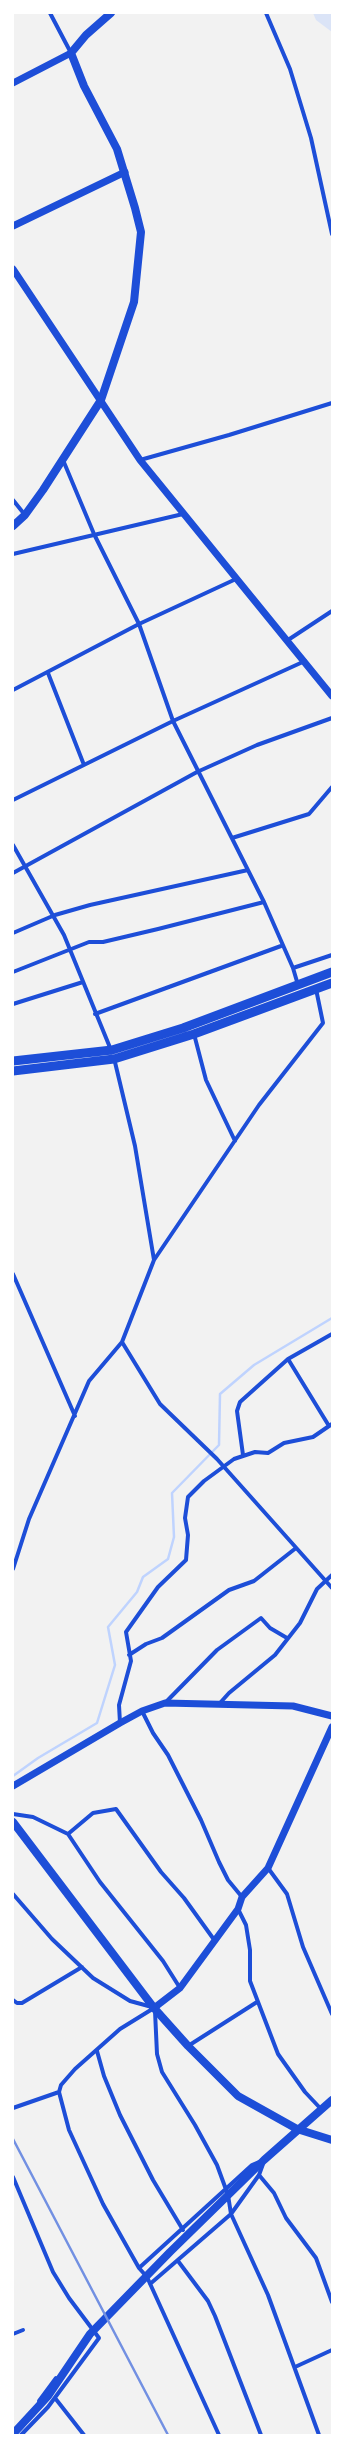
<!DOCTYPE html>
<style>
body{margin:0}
#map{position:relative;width:345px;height:2448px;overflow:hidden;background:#f2f2f2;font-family:"Noto Sans",sans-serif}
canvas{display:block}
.frame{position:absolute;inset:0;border:14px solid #fff;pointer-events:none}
</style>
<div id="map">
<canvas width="345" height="2448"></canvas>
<div class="frame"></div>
</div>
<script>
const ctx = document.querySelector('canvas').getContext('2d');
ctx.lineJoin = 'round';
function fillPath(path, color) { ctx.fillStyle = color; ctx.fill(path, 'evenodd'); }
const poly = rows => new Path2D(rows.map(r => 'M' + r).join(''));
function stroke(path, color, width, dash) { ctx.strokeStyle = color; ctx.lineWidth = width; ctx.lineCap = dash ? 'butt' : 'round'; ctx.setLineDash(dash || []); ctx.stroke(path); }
fillPath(poly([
 [313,13,332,13,332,32,316,20]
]), '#dbe4f7');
stroke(poly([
 [13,1776,38,1758,97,1723,115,1665,108,1627,137,1592,143,1577,168,1559,174,1537,172,1493,219,1445,220,1394,254,1365,332,1318]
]), '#bfd3fe', 2.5);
stroke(poly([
 [50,13,71,53],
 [266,13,290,69,311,138,332,234],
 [63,460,94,534,139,624,173,721,264,902,293,968,298,985],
 [140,460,229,435,332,403],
 [13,500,25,515],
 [13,554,183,514],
 [288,640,332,611],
 [48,673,84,765],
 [13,690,139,624,236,579],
 [13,800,173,721,305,661],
 [232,838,309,814,332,787],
 [13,845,64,935,111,1050],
 [13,873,197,772,257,745,332,718],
 [13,933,55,915,90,905,248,870],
 [293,968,332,955],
 [13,972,89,942,103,942,158,929,264,902],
 [13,1004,83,982],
 [95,1014,281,946],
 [194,1034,206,1080,235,1141],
 [114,1058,135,1146,154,1260],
 [13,1274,75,1416],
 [122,1342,160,1404,217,1459,332,1588],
 [288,1359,329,1426],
 [243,1455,237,1411,240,1402,288,1359,332,1334],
 [13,1569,29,1519,89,1381,122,1342,154,1260,259,1105,323,1023,316,989],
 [129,1655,146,1644,162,1638,229,1590,254,1581,296,1548],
 [166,1702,217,1650,261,1618,270,1628,287,1638],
 [220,1703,229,1693,275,1655,300,1623,317,1589,332,1575],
 [142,1711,153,1733,168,1755,201,1820,219,1862,228,1880,242,1897],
 [120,1723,119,1705,131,1661,126,1632,158,1587,186,1560,188,1535,185,1518,188,1497,204,1481,234,1459,255,1452,268,1453,284,1443,313,1437,332,1424],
 [13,1814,33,1817,68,1834],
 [268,1868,287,1894,303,1947,332,2014],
 [13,1894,52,1939,93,1978,130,2001,152,2007],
 [238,1909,246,1925,250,1950,250,1981,278,2054,305,2092,321,2109],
 [180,1988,163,1961,100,1882,68,1834,93,1813,116,1809,161,1872,184,1898,215,1941],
 [13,2000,17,2003,22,2003,82,1967],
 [154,2008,120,2029,75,2069,61,2085,59,2092,69,2130,103,2204,139,2268,147,2277,219,2435],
 [155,2011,157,2054,162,2072,195,2125,217,2165,228,2195,231,2214,268,2295,319,2435],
 [188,2046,257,2002],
 [97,2051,104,2076,120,2115,153,2180,183,2230],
 [13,2108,59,2092],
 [259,2175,274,2193,286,2218,316,2258,332,2302],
 [13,2177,53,2272,69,2298,99,2338,48,2407,21,2435],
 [178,2261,208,2301,215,2316,261,2435],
 [139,2268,252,2165,259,2162],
 [150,2284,231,2214,259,2175,263,2164],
 [13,2334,23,2330],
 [295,2367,332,2350],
 [55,2398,84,2435],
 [39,2401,56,2378]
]), '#1d4ed8', 4);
stroke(poly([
 [13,83,71,53],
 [13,226,125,172],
 [13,269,140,460,332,696],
 [13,1786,120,1723,142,1711,165,1703,293,1706,332,1716],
 [154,2008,180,1988,238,1909,242,1897,268,1868,332,1727]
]), '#1d4ed8', 7);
stroke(poly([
 [13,526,25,515,43,490,101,400,134,302,141,232,135,208,117,149,84,86,71,53,86,35,111,13],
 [13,1822,154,2008,188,2046,238,2096,297,2129,332,2140],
 [13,2434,48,2396,90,2334,170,2252,264,2160,332,2100]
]), '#1d4ed8', 8);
stroke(poly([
 [13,1061,112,1050,183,1028,332,972],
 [13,1071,114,1059,194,1034,332,983]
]), '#1d4ed8', 9);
stroke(poly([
 [13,2139,168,2435]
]), '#7290e2', 2.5);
</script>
